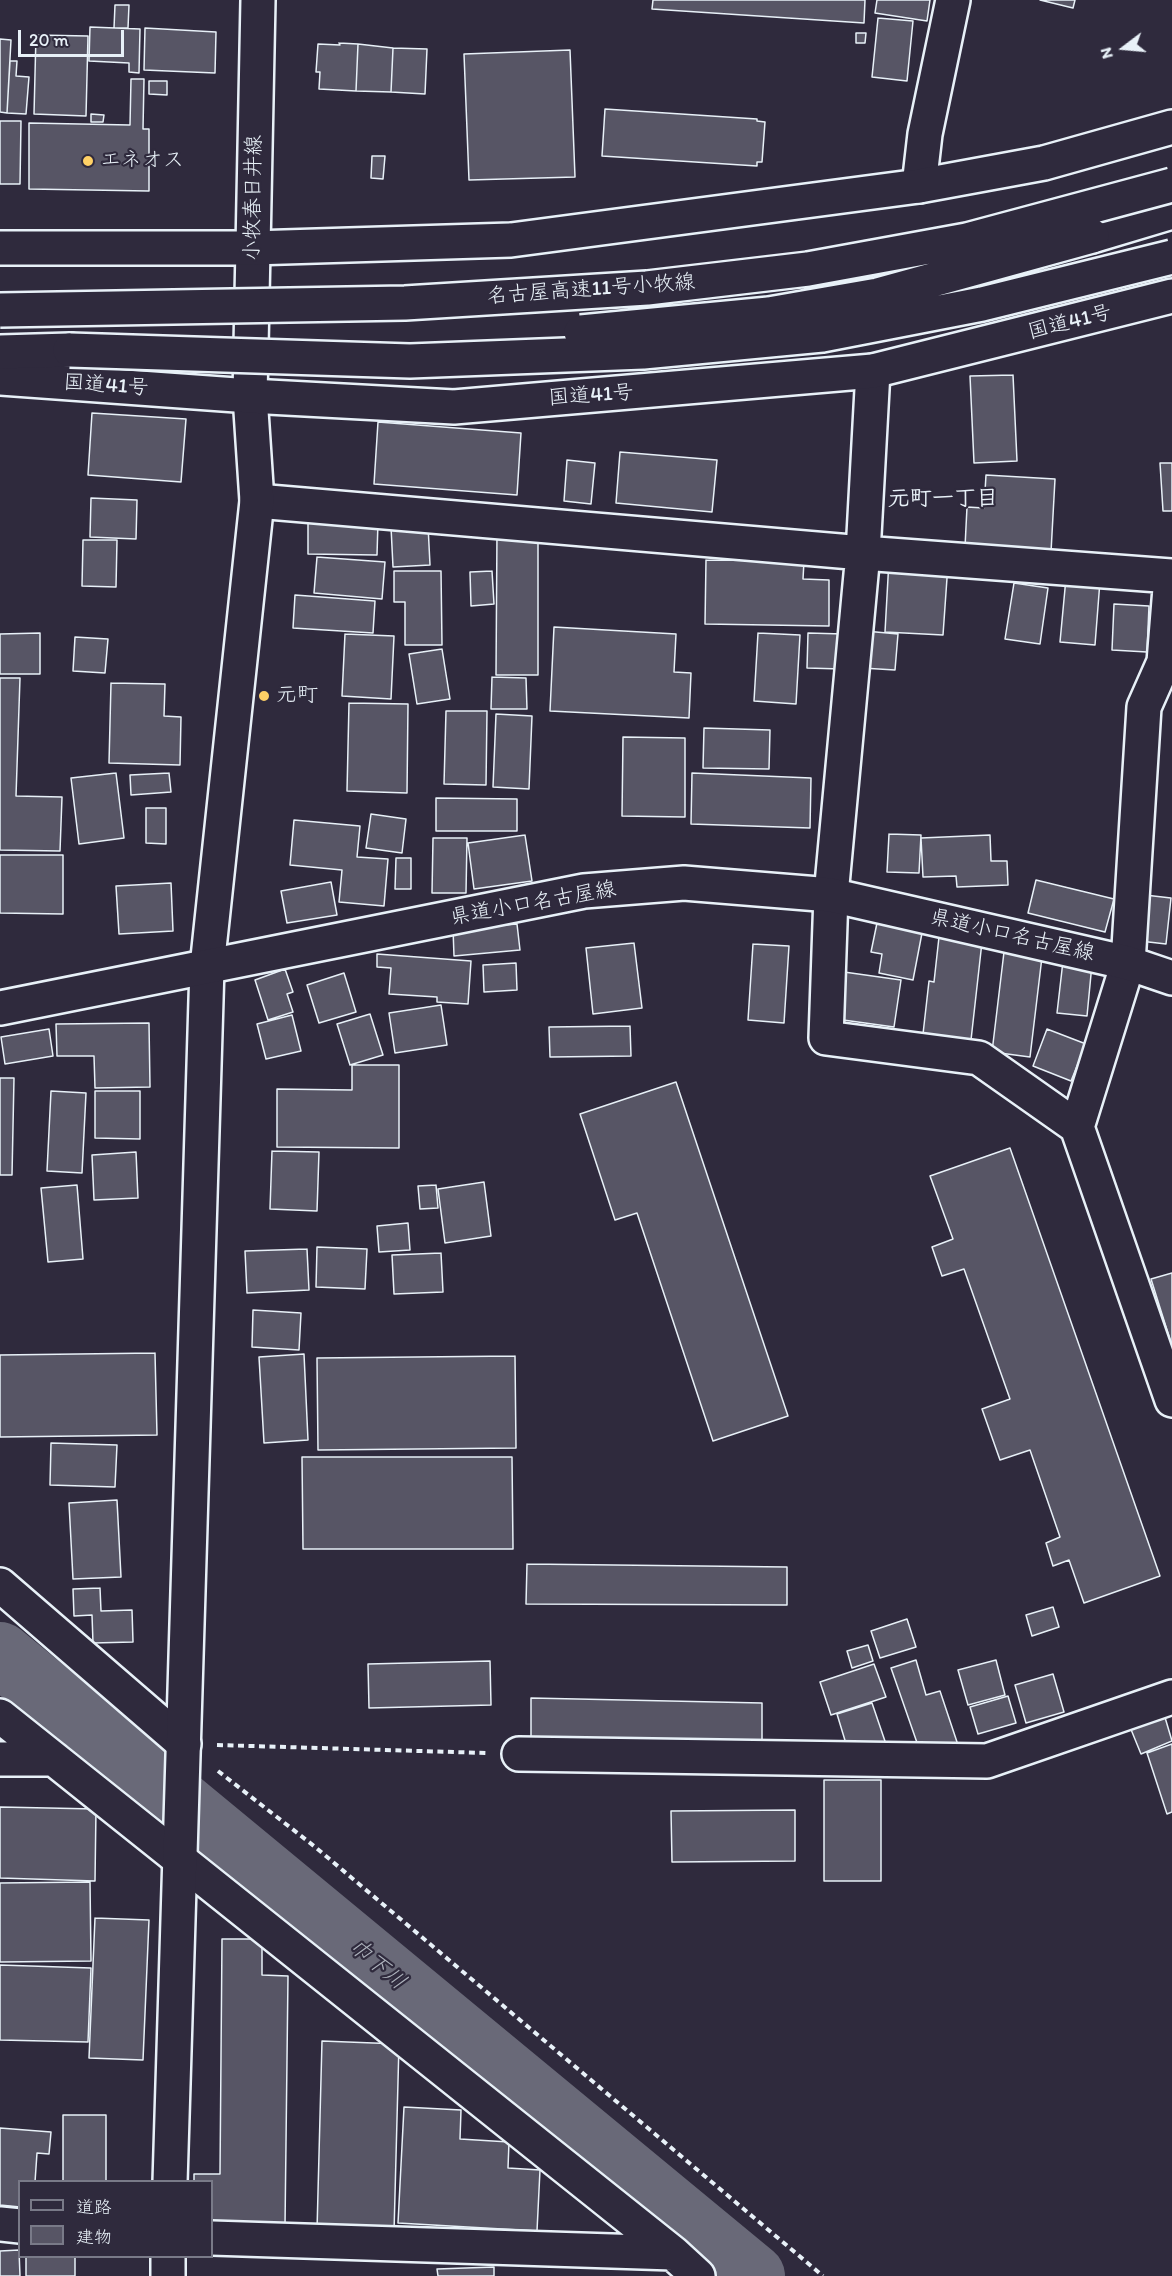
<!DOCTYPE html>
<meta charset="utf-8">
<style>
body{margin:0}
#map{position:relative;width:1172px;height:2276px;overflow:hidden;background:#2f2a3d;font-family:Itim,"Klee One",sans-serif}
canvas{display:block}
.legend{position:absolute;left:18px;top:2180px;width:195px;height:78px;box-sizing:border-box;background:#2f2a3d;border:2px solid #797a88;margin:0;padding:8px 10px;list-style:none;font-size:18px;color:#e8f1f8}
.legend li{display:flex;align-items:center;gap:12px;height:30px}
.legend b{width:30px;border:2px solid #797a88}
.north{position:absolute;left:1094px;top:18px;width:60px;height:60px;-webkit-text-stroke:4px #2f2a3d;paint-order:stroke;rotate:254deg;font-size:16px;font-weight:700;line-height:24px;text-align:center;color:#e8f1f8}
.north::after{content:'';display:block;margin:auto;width:21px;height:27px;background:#e8f1f8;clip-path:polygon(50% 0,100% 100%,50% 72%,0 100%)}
.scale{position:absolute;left:18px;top:30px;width:106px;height:27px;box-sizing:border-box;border:3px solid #e8f1f8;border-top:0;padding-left:8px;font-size:18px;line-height:21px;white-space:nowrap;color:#e8f1f8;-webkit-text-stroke:4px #2f2a3d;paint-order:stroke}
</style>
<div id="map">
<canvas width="1172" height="2276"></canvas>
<ul class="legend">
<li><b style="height:8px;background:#2f2a3d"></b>道路</li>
<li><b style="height:16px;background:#575565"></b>建物</li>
</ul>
<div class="north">N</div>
<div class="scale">20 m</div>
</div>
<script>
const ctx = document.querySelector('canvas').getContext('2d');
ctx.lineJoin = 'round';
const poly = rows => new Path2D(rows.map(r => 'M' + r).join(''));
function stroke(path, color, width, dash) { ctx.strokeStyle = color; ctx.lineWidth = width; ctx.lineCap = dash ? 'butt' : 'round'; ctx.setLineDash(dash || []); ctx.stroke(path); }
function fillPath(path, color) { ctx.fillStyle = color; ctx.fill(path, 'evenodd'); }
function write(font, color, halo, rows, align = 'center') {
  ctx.font = font + ' Itim,"Klee One",sans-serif'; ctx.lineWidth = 4.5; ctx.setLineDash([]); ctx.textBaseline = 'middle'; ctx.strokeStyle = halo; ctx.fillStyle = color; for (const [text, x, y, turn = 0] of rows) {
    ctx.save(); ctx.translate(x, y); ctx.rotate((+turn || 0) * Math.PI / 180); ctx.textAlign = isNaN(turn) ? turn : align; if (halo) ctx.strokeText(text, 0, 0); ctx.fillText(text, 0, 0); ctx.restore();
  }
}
stroke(poly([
 [0,1654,753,2276]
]), '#696978', 64);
const building = poly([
 [653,0,865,0,864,23,652,9,653,0],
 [877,0,930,0,927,21,875,13,877,0],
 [1040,0,1075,0,1073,8,1040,0],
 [115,5,129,5,128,28,114,28,115,5],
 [878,18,913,21,907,81,872,77,878,18],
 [90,27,140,29,139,73,129,72,129,63,89,61,90,27],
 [145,28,216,32,215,73,144,70,145,28],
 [856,33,866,33,865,43,856,43,856,33],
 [36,35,88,36,86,116,34,114,36,35],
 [0,39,11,40,7,113,0,112,0,39],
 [339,43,358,44,356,91,319,89,320,72,316,72,318,44,340,45,339,43],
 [358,44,393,48,391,92,356,91,358,44],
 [393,48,427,49,425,94,391,92,393,48],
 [570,50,575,177,469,180,464,54,570,50],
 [10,61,17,61,16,76,29,77,26,114,7,113,10,61],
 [131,79,144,79,143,129,149,129,149,191,29,189,29,123,130,125,131,79],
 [149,81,167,81,167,95,149,94,149,81],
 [605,109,757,119,757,121,765,122,762,162,757,162,757,166,602,156,605,109],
 [91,114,104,115,103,122,91,122,91,114],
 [0,121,21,121,20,184,0,184,0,121],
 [372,156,385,156,383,179,371,178,372,156],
 [1013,375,1017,461,974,463,970,376,1013,375],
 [92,413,186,419,181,482,88,475,92,413],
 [378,422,521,433,517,495,374,484,378,422],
 [620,452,717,460,712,512,616,503,620,452],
 [567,460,595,463,591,504,564,501,567,460],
 [1160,463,1172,463,1172,511,1163,511,1160,463],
 [986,475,1055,479,1051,552,965,547,967,507,984,508,986,475],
 [91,498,137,500,136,539,90,537,91,498],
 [308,521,378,522,377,555,308,554,308,521],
 [428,525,430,565,393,567,391,527,428,525],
 [497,531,538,531,538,675,496,675,497,531],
 [83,540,117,540,116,587,82,586,83,540],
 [317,557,385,562,382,599,314,593,317,557],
 [706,560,804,561,803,579,829,580,829,626,705,624,706,560],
 [889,560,948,564,943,635,885,632,889,560],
 [394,571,441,571,442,645,405,645,405,602,394,602,394,571],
 [492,571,494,604,471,606,470,572,492,571],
 [1066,578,1100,581,1095,645,1060,642,1066,578],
 [1014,583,1048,588,1040,644,1005,639,1014,583],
 [295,595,375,601,373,633,293,628,295,595],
 [1114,604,1149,606,1147,652,1112,650,1114,604],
 [554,627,676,634,674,672,691,673,689,718,550,711,554,627],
 [865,631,898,634,895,670,862,668,865,631],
 [40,633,40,674,0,674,0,634,40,633],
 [758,633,800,635,796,704,754,701,758,633],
 [808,633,843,634,841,669,807,668,808,633],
 [345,634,394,636,391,699,342,696,345,634],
 [75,637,108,639,105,673,73,671,75,637],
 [442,649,450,699,417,704,409,654,442,649],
 [492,677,526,678,527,709,491,709,492,677],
 [0,678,20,678,16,796,62,797,60,851,0,850,0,678],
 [111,683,165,684,164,716,181,717,180,765,109,763,111,683],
 [349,703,408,704,407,793,347,791,349,703],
 [446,711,487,711,486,785,444,784,446,711],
 [496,714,532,716,529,789,493,787,496,714],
 [704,728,770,730,769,769,703,768,704,728],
 [623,737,685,738,685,817,622,816,623,737],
 [116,773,124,838,79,844,71,778,116,773],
 [169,773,171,792,131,795,130,775,169,773],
 [692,773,811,778,810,828,691,824,692,773],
 [436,798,517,799,517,831,436,831,436,798],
 [146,808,166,808,166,844,146,843,146,808],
 [371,814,406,819,402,853,366,848,371,814],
 [294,820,360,826,357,857,388,859,384,906,339,902,342,870,290,865,294,820],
 [889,834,921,835,919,873,887,872,889,834],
 [525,835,532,881,474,889,468,843,525,835],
 [990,835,991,861,1007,861,1008,885,957,887,956,876,923,877,921,838,990,835],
 [433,838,467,838,466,893,432,893,433,838],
 [0,855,63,855,63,914,0,913,0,855],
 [396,858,411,858,411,889,395,889,396,858],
 [1036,880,1114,899,1105,932,1028,913,1036,880],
 [331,882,337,915,287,923,281,891,331,882],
 [171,883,173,931,119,934,116,886,171,883],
 [1145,895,1171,898,1166,944,1140,941,1145,895],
 [877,923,922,933,913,980,879,973,882,954,871,952,877,923],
 [517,924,520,950,454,956,453,929,517,924],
 [939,937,982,942,971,1040,923,1034,929,981,934,982,939,937],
 [634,943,642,1008,593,1014,586,948,634,943],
 [753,944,789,946,784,1023,748,1020,753,944],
 [1004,952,1042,957,1030,1057,992,1052,1004,952],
 [377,954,471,961,468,1004,437,1002,437,997,389,994,391,968,377,967,377,954],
 [1063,961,1092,964,1087,1016,1057,1013,1063,961],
 [516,963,517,990,484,992,483,965,516,963],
 [285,969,293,992,287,994,293,1012,268,1020,255,980,285,969],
 [844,972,901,980,894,1027,836,1019,844,972],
 [344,973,356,1012,319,1023,307,985,344,973],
 [441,1005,447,1045,395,1053,389,1013,441,1005],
 [370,1014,383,1055,350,1065,337,1024,370,1014],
 [292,1015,301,1051,266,1059,257,1024,292,1015],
 [149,1023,150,1087,95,1088,94,1056,57,1056,56,1024,149,1023],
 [630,1026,631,1056,550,1057,549,1027,630,1026],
 [49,1029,53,1056,5,1064,1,1037,49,1029],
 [1047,1029,1086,1044,1071,1081,1033,1066,1047,1029],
 [352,1065,399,1065,399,1148,277,1147,277,1089,352,1090,352,1065],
 [0,1078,14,1078,12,1175,0,1175,0,1078],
 [676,1082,788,1416,713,1441,637,1213,615,1220,580,1114,676,1082],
 [51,1091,86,1093,82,1173,47,1171,51,1091],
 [95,1091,140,1091,140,1139,95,1138,95,1091],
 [1010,1148,1160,1576,1084,1603,1069,1560,1053,1566,1046,1543,1060,1537,1030,1450,1000,1460,982,1409,1010,1399,964,1269,942,1276,932,1247,953,1239,930,1176,1010,1148],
 [272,1151,319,1152,317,1211,270,1209,272,1151],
 [136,1152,138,1198,94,1200,92,1155,136,1152],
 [484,1182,491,1236,445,1243,438,1189,484,1182],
 [77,1185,83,1259,48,1262,41,1188,77,1185],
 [436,1185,438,1208,420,1209,418,1186,436,1185],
 [408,1223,410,1250,379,1252,377,1226,408,1223],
 [317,1247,367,1249,365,1289,316,1287,317,1247],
 [307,1249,309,1290,247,1293,245,1251,307,1249],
 [441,1253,443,1292,394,1294,392,1255,441,1253],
 [1172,1273,1172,1346,1151,1279,1172,1273],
 [253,1310,301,1313,299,1350,252,1347,253,1310],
 [155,1353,157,1435,0,1437,0,1355,155,1353],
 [304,1354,308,1440,264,1443,259,1357,304,1354],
 [515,1356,516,1448,318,1450,317,1358,515,1356],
 [51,1443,117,1445,115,1487,50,1485,51,1443],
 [302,1457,512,1457,513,1549,303,1549,302,1457],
 [117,1500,121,1577,73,1579,69,1503,117,1500],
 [527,1564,787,1567,787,1605,526,1604,527,1564],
 [100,1588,101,1611,132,1610,133,1642,93,1643,92,1615,74,1616,73,1589,100,1588],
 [1053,1607,1059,1627,1032,1636,1026,1615,1053,1607],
 [907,1619,916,1647,880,1658,871,1631,907,1619],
 [868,1645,873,1661,852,1668,847,1651,868,1645],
 [916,1660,926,1695,940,1691,958,1745,922,1757,891,1668,916,1660],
 [996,1660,1005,1695,968,1705,958,1670,996,1660],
 [490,1661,491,1705,369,1708,368,1664,490,1661],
 [874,1664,886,1697,831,1715,820,1682,874,1664],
 [1053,1674,1064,1712,1026,1723,1015,1685,1053,1674],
 [1008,1696,1016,1723,978,1734,970,1707,1008,1696],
 [531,1698,762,1703,762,1746,531,1741,531,1698],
 [872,1703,888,1750,847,1747,837,1714,872,1703],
 [1164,1714,1172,1741,1141,1754,1130,1727,1164,1714],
 [1172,1744,1172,1812,1167,1814,1147,1753,1172,1744],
 [824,1780,881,1780,881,1881,824,1881,824,1780],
 [0,1807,96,1809,95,1881,0,1878,0,1807],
 [795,1810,795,1861,672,1862,671,1811,795,1810],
 [90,1882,91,1961,0,1962,0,1883,90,1882],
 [95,1918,149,1920,143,2060,89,2058,95,1918],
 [222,1939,262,1939,262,1975,288,1976,285,2226,212,2225,212,2182,194,2182,194,2174,220,2174,222,1939],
 [0,1965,91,1968,88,2042,0,2040,0,1965],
 [322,2041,399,2044,394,2232,317,2230,322,2041],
 [404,2107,461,2110,460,2139,509,2142,508,2168,540,2170,537,2231,398,2223,404,2107],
 [63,2115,106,2115,106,2182,63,2182,63,2115],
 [0,2128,51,2132,49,2154,37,2153,35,2182,20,2182,20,2207,0,2205,0,2128],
 [19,2250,20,2276,0,2276,0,2251,19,2250],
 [26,2256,75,2256,75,2276,26,2276,26,2256],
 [494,2267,494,2276,438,2276,437,2269,494,2267]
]);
fillPath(building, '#575565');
stroke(building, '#e8f1f8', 1.5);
const minor = poly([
 [919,186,925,134,953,0],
 [873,371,863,553,831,895,826,1038,979,1058,1077,1127],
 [257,501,863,553,1172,576],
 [1171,576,1164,662,1144,707,1128,963,1077,1127,1172,1400],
 [0,1585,184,1744],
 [0,1716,673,2253],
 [519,1754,987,1761,1172,1697],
 [0,1759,54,1759],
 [0,2224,20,2226],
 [212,2238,673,2253,698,2276]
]);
const tertiary = poly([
 [170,2182,207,967,257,501,250,396],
 [168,2276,168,2256]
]);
const secondary = poly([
 [250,396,258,0],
 [0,1008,584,891,684,883,831,895,1128,963,1172,978]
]);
const trunk = poly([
 [0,248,252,248,511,240,919,186,1044,163,1172,127],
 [0,378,250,396,454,407,873,371,1172,296]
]);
const motorway = poly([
 [1092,236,1172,212],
 [0,352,70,350]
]);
stroke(minor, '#e8f1f8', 38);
stroke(tertiary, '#e8f1f8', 38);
stroke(secondary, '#e8f1f8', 38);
stroke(trunk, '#e8f1f8', 38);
stroke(motorway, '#e8f1f8', 38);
stroke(poly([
 [217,1745,486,1753],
 [218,1771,314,1846,823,2276]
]), '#e8f1f8', 4, [6, 4.5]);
stroke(minor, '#2f2a3d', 33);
stroke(tertiary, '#2f2a3d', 33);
stroke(secondary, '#2f2a3d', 33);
stroke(trunk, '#2f2a3d', 33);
stroke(motorway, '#2f2a3d', 33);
const motorwayBridge = poly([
 [0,310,405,303,647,288,808,269,967,240,1172,185],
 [581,332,769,314,878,295,1092,236],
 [70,350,410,361,643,352,822,335,982,304,1172,257]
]);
stroke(motorwayBridge, '#e8f1f8', 38, []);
stroke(motorwayBridge, '#2f2a3d', 33);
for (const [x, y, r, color] of [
 [88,161,6,"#ffd166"],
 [264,696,6,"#ffd166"]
]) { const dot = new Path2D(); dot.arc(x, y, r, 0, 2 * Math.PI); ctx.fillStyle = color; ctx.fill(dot); stroke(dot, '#2f2a3d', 2); }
write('21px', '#e8f1f8', '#2f2a3d', [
 ["エネオス",100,161],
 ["元町",276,696]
], 'left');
write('21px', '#e8f1f8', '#2f2a3d', [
 ["小牧春日井線",254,198,-89],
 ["名古屋高速11号小牧線",591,290,-4],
 ["国道41号",1070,323,-14],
 ["国道41号",106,386,4],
 ["国道41号",591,396,-4],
 ["県道小口名古屋線",533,904,-10],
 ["県道小口名古屋線",1012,936,13]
]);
write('bold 22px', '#e8f1f8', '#2f2a3d', [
 ["元町一丁目",943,499]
]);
write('italic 22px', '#afb4be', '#2f2a3d', [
 ["巾下川",377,1965,40]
]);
</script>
